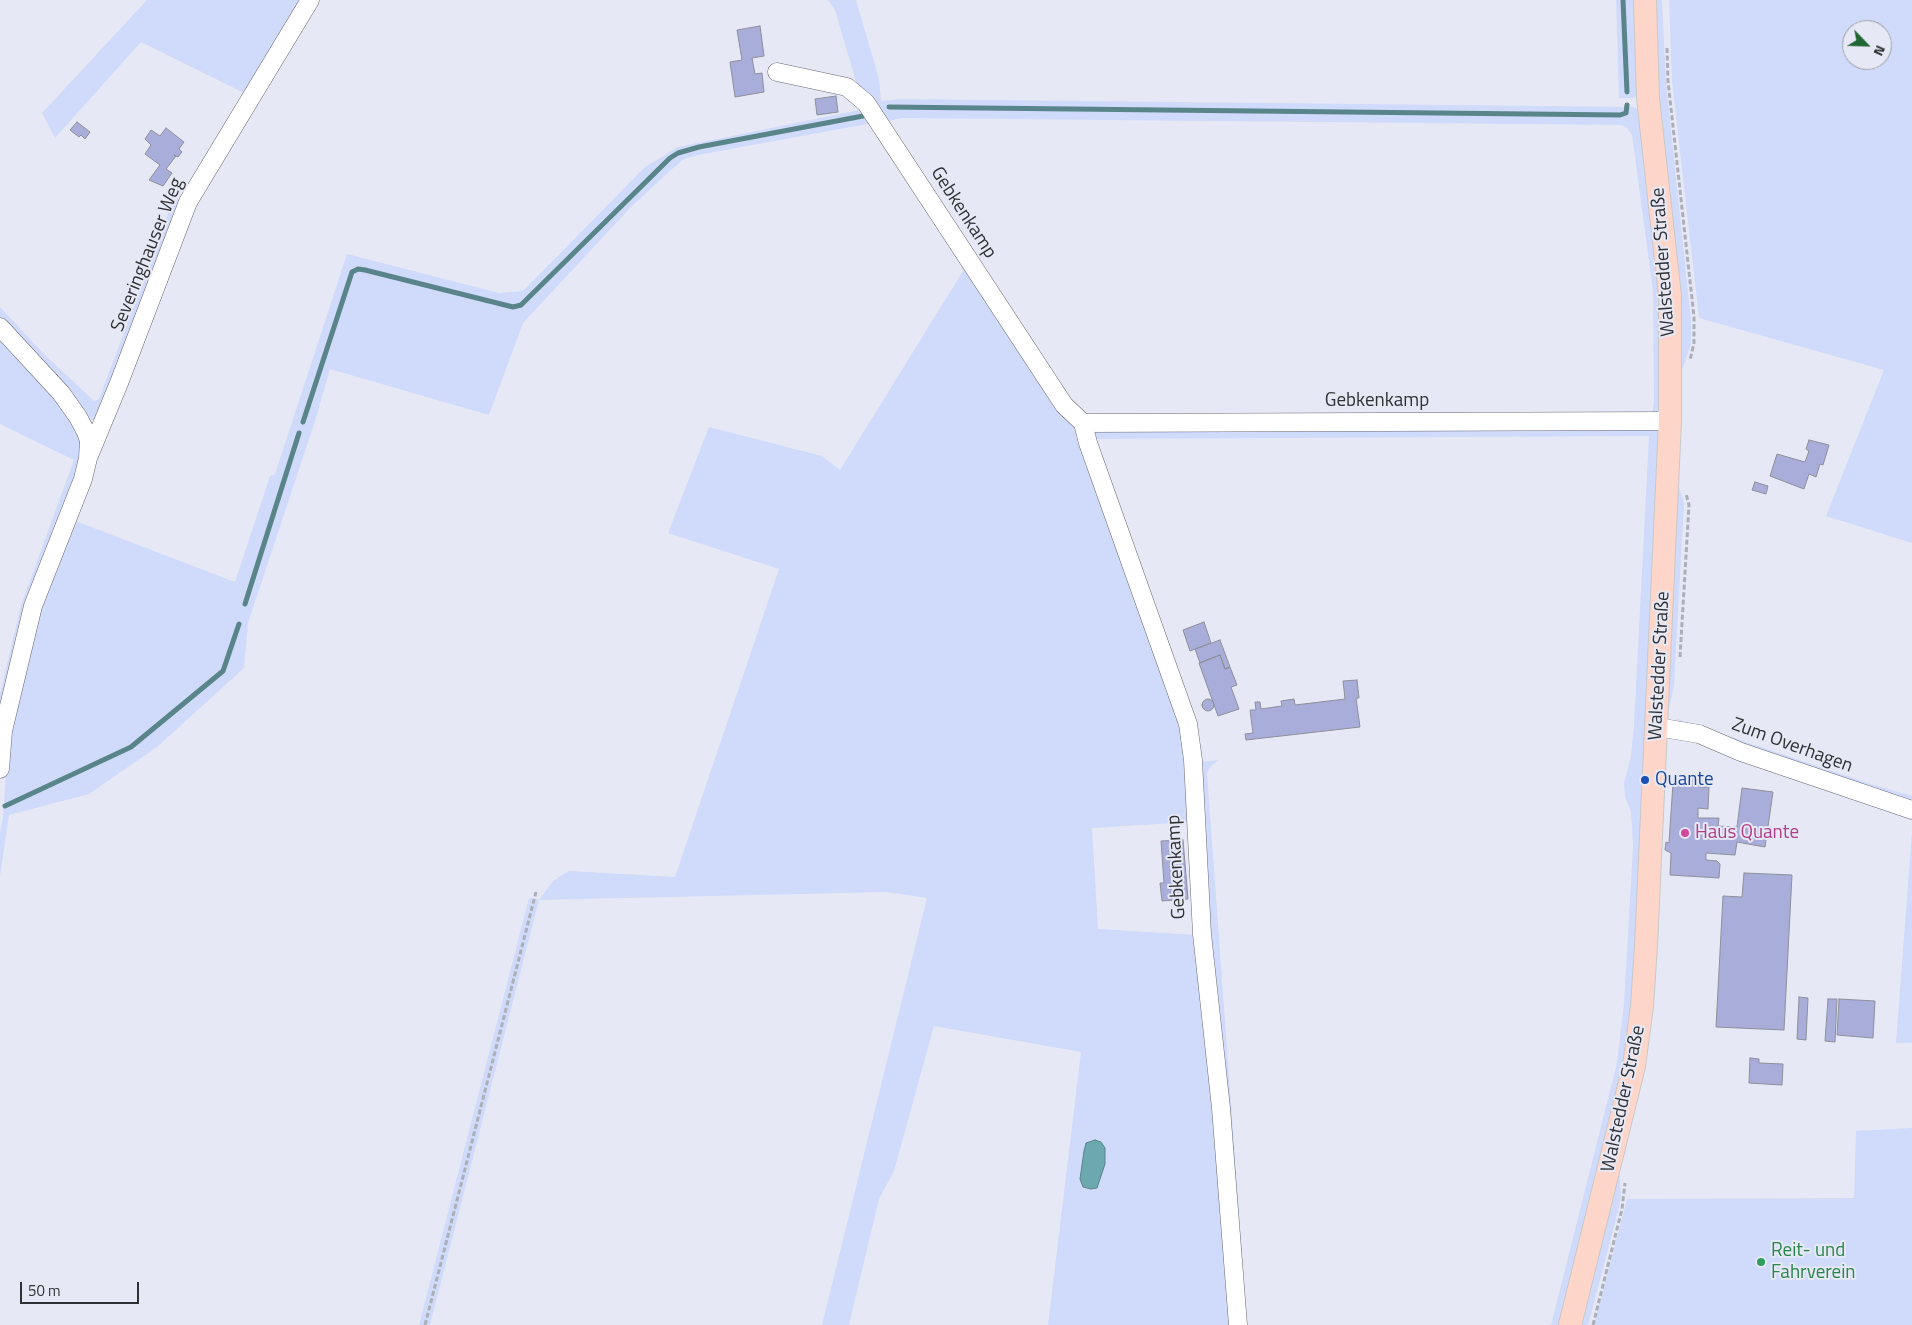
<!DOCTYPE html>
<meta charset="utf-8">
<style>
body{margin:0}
#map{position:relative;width:1912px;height:1325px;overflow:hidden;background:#e6e9f5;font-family:"Titillium Web",sans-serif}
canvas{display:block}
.north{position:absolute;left:1842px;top:20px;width:50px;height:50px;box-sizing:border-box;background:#e6e9f5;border:1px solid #9d9fa8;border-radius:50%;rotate:114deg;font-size:14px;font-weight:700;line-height:20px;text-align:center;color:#303135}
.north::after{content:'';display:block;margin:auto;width:18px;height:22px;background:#216733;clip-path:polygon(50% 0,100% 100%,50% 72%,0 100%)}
.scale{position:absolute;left:20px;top:1282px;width:119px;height:22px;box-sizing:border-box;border:2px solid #303135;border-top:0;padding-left:6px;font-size:15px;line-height:18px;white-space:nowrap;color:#303135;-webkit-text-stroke:4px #e6e9f5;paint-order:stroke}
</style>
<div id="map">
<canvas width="1912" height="1325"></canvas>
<div class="north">N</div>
<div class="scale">50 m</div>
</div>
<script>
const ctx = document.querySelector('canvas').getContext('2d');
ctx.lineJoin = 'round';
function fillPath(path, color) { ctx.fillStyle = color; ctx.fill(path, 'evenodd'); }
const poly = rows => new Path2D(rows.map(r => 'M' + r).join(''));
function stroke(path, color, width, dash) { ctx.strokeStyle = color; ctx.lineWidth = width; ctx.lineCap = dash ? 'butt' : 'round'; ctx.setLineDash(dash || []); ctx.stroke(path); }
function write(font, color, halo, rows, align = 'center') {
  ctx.font = font + ' "Titillium Web",sans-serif'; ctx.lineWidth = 4; ctx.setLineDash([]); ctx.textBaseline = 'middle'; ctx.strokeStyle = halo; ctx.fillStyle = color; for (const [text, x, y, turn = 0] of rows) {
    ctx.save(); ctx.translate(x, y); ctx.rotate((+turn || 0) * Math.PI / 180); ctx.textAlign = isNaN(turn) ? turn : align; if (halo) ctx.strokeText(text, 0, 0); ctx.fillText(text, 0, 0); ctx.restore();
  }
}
fillPath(poly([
 [147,0,307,0,248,95,141,42,55,138,42,113],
 [828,0,856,0,879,79,881,101,899,99,1633,107,1641,111,1665,298,1666,410,1647,419,1653,410,1654,400,1653,291,1632,135,1627,128,1622,125,902,118,884,122,859,92,835,10],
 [1616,0,1638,0,1639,95,1633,98,1619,98],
 [1653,0,1662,0,1666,82,1691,321,1691,343,1683,368,1680,368,1659,120],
 [1669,0,1912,0,1912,543,1826,516,1884,370,1699,318,1672,81],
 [1852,30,1882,30,1882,60,1852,60],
 [864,109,873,123,698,155,684,159,671,170,632,206,523,323,489,415,330,369,316,418,248,623,244,668,157,747,89,794,9,815,0,876,0,833,3,817,9,732,38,607,73,520,235,582,270,476,275,474,347,254,499,293,523,291,645,167,678,147],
 [172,198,182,203,97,419,91,420,82,416,0,322,0,307,42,352,94,401,99,399,165,224],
 [958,254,1077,429,1185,727,1192,822,1092,828,1098,929,1197,935,1234,1325,1048,1325,1081,1052,934,1026,894,1171,879,1199,849,1325,822,1325,927,898,886,892,539,900,430,1325,419,1325,529,898,539,900,553,881,569,871,675,877,779,569,668,533,709,427,822,456,840,470,963,271],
 [0,334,57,396,80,440,83,455,0,732,0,694,21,605,74,460,0,424],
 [1655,427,1661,430,1635,1006,1627,1065,1563,1325,1551,1325,1617,1063,1624,1004,1633,846,1631,812,1625,797,1624,783,1631,756,1634,725,1649,436,1096,439,1094,431],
 [1676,478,1684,503,1674,686,1666,723],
 [1677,719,1871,784,1912,796,1912,806,1674,726],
 [1219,760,1211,766,1207,773,1243,1269,1239,1282,1205,896,1197,762],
 [1912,832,1912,1043,1896,1043],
 [1912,1128,1912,1325,1594,1325,1627,1199,1854,1198,1856,1131],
 [1619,1171,1621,1196,1619,1208,1588,1325,1578,1325]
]), '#d0dafa');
const water = poly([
 [1095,1140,1101,1142,1105,1148,1105,1164,1097,1188,1091,1189,1083,1187,1080,1179,1084,1151,1086,1143,1095,1140]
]);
fillPath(water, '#6ba9ae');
stroke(water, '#59858a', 1);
stroke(poly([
 [1623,0,1627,92],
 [889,107,1620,115,1626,113,1627,105],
 [303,422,352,272,358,269,365,270,513,307,521,305,670,158,678,153,699,147,863,116],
 [245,604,299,433],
 [5,806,131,747,223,671,239,624]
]), '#59858a', 5);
const building = poly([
 [760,26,764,56,752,58,755,74,762,73,764,92,735,97,730,62,742,60,737,30,760,26],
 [836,96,838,112,817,115,815,99,836,96],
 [77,122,90,132,85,139,81,135,79,137,70,130,77,122],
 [166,128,184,142,179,149,182,152,178,157,174,155,176,156,166,169,172,173,163,186,149,180,160,165,145,154,151,145,145,139,151,130,160,136,166,128],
 [1809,440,1829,445,1823,465,1820,464,1816,477,1809,474,1804,489,1770,476,1777,454,1805,462,1809,451,1806,449,1809,440],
 [1755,482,1768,486,1766,494,1752,490,1755,482],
 [1204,622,1211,643,1190,651,1183,630,1204,622],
 [1220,640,1230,667,1225,669,1220,655,1200,663,1195,649,1220,640],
 [1220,655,1225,669,1230,667,1237,685,1231,687,1239,709,1218,716,1199,663,1220,655],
 [1357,680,1359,698,1356,698,1360,727,1246,740,1245,734,1253,733,1250,710,1256,710,1255,702,1260,702,1261,709,1282,706,1281,701,1294,699,1295,705,1345,699,1343,681,1357,680],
 '1202 705a6 6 0 1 1 12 0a6 6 0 1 1-12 0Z',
 [1679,776,1699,777,1701,780,1700,787,1709,787,1708,809,1698,808,1698,818,1719,818,1718,826,1737,827,1742,788,1773,792,1765,847,1737,842,1735,855,1706,853,1706,860,1717,861,1720,864,1719,878,1670,875,1671,853,1665,850,1666,842,1669,843,1673,783,1675,779,1679,776],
 [1183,840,1188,899,1162,901,1160,883,1164,883,1161,841,1183,840],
 [1744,873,1792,875,1784,1030,1716,1027,1723,896,1742,897,1744,873],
 [1799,997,1808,998,1806,1040,1797,1039,1799,997],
 [1828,999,1837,999,1835,1042,1825,1041,1828,999],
 [1839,999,1875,1001,1873,1038,1837,1035,1839,999],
 [1750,1058,1759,1059,1759,1063,1783,1064,1782,1085,1749,1083,1750,1058]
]);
fillPath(building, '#a9adda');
stroke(building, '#8d8f9a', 1);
const minor = poly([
 [777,72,847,87,866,103,1064,405,1083,423],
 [0,327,61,393,78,417,86,432,89,441,88,458,83,479,33,606,3,731,0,769],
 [88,458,119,383,188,202,310,0],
 [1657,727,1699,734,1741,752,1912,810],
 [1238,1325,1221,1108,1202,934,1193,760,1188,724,1088,443,1083,423,1670,421]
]);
const major = poly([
 [1570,1325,1634,1066,1642,1006,1646,946,1670,421,1670,296,1648,98,1645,0]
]);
stroke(minor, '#666974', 19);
stroke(major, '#c9c9ca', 24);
stroke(poly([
 [1667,48,1668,81,1694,317,1694,343,1690,360],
 [1680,657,1689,505,1686,494],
 [425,1325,536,892],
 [1593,1325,1622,1209,1625,1183]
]), '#acafb8', 3, [5, 2.5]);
stroke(minor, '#fff', 18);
stroke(major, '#fed6c9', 22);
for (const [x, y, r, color] of [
 [1645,780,5,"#1a4fb4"],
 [1685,833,5,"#d1479c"],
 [1761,1262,5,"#2e9e5b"]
]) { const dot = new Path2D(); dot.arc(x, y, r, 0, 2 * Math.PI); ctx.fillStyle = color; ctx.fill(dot); stroke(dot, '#e6e9f5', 2); }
write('19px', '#303135', '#e6e9f5', [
 ["Gebkenkamp",963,213,57],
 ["Severinghauser Weg",148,255,-68],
 ["Walstedder Straße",1664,262,-94],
 ["Gebkenkamp",1377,401],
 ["Walstedder Straße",1660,666,-87],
 ["Zum Overhagen",1792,746,20],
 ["Gebkenkamp",1177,867,-93],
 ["Walstedder Straße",1624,1099,-78]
]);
write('19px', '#164399', '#e6e9f5', [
 ["Quante",1655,780]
], 'left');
write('19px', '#b23c85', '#e6e9f5', [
 ["Haus Quante",1695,833]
], 'left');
write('19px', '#27864d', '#e6e9f5', [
 ["Reit- und",1771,1251],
 ["Fahrverein",1771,1273]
], 'left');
</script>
